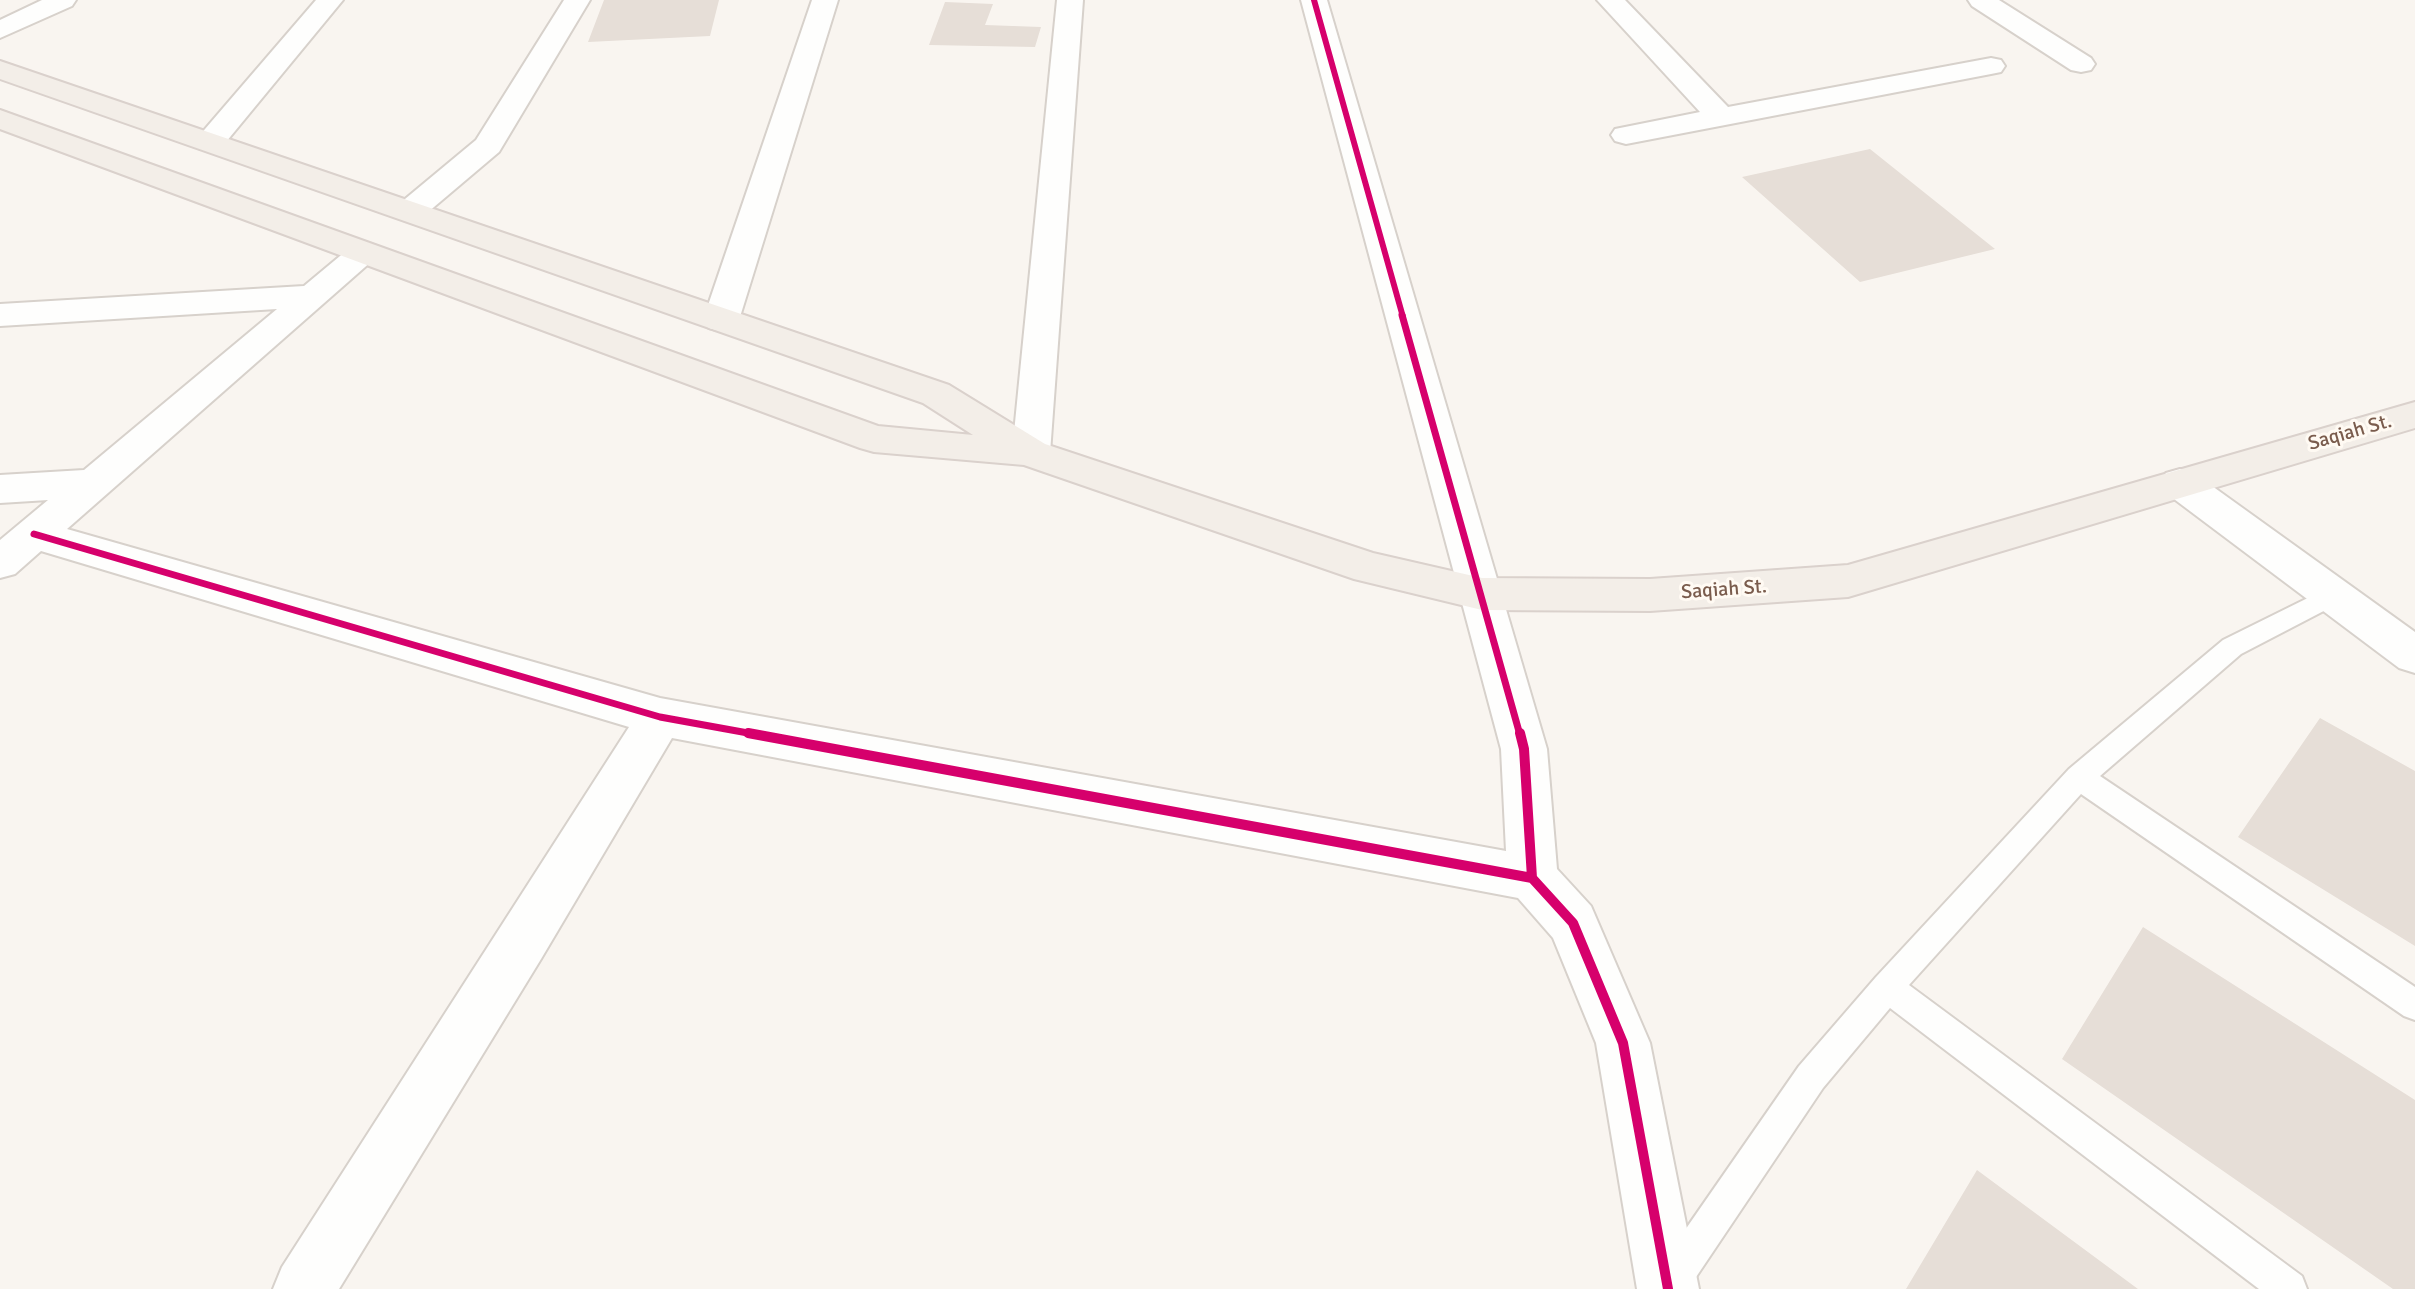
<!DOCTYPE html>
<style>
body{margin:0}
canvas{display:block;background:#f9f5f0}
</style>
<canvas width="2415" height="1289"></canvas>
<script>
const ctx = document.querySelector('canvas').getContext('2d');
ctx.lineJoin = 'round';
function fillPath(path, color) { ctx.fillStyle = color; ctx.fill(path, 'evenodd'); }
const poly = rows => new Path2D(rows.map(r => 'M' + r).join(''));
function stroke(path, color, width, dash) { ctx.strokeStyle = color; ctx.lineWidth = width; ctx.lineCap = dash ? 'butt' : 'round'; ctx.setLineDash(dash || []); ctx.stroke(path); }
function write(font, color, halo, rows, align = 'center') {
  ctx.font = font + ' Signika,sans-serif'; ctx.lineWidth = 6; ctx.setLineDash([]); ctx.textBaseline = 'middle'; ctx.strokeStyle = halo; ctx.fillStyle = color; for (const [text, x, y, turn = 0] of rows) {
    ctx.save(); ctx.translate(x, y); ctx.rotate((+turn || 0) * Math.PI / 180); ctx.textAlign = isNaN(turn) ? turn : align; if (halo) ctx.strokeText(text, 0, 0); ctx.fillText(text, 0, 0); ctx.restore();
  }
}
fillPath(poly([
 [604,0,719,0,710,36,588,42],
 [945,2,993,4,985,25,1041,27,1035,47,929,45],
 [1870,149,1995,249,1860,282,1742,177],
 [2320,718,2415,771,2415,946,2238,837],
 [2143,927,2415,1100,2415,1289,2393,1289,2062,1059],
 [1977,1170,2138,1289,1906,1289]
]), '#e6ded7');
const service = poly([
 [2332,586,2341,588,2345,595,2341,602,2241,654,2100,776,2415,987,2415,1020,2404,1016,2081,794,1909,985,2302,1276,2307,1289,2259,1289,1890,1008,1823,1088,1688,1289,1656,1289,1653,1282,1658,1269,1799,1066,1876,977,2069,769,2223,640,2332,586]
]);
const minor = poly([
 [42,0,76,0,72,6,0,38,0,20,42,0],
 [316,0,343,0,221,148,210,151,199,148,195,142,199,136,316,0],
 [564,0,590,0,499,152,421,218,410,221,399,218,394,211,399,204,476,140,564,0],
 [812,0,838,0,739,320,733,328,721,331,709,328,703,320,812,0],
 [1057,0,1083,0,1050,453,1045,462,1031,466,1017,462,1012,453,1057,0],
 [1301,0,1327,0,1547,749,1557,869,1591,906,1650,1043,1699,1289,1637,1289,1596,1043,1553,938,1518,898,672,738,541,959,339,1289,273,1289,282,1267,629,727,41,551,15,574,0,578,0,540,48,500,0,503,0,475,84,470,277,309,0,326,0,304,304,286,352,246,364,243,376,246,381,253,67,529,660,698,1506,851,1501,749,1301,0],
 [1597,0,1625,0,1728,107,1991,58,2001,60,2005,66,2001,72,1991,74,1626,144,1615,141,1611,135,1615,129,1700,112,1597,0],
 [1968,0,1999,0,2091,58,2095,64,2091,70,2081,72,2071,70,1972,6,1968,0],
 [2180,469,2194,473,2415,632,2415,673,2399,668,2166,493,2160,483,2166,473,2180,469]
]);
const primary = poly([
 [0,61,949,385,1045,444,1373,553,1482,578,1650,579,1848,565,2415,402,2415,428,1848,597,1650,611,1482,610,1354,579,1024,465,874,452,860,448,0,129,0,110,878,426,973,435,923,403,0,79,0,61]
]);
stroke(service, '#d7d1cb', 4);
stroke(minor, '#d7d1cb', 4);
stroke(primary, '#dad1cc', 4);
fillPath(service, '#fefefd');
fillPath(minor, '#fefefd');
fillPath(primary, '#f3eee8');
stroke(poly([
 [1314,0,1403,317]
]), '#d6006c', 6);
stroke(poly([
 [1402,315,1520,735],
 [34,534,660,717,759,735]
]), '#d6006c', 7);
stroke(poly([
 [748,733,1532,878],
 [1520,733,1524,749,1532,878,1573,923,1623,1043,1668,1289]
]), '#d6006c', 10);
write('20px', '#7a5c4d', '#fffaf3', [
 ["Saqiah St.",2350,433,-16],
 ["Saqiah St.",1724,590,-4]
]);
</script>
